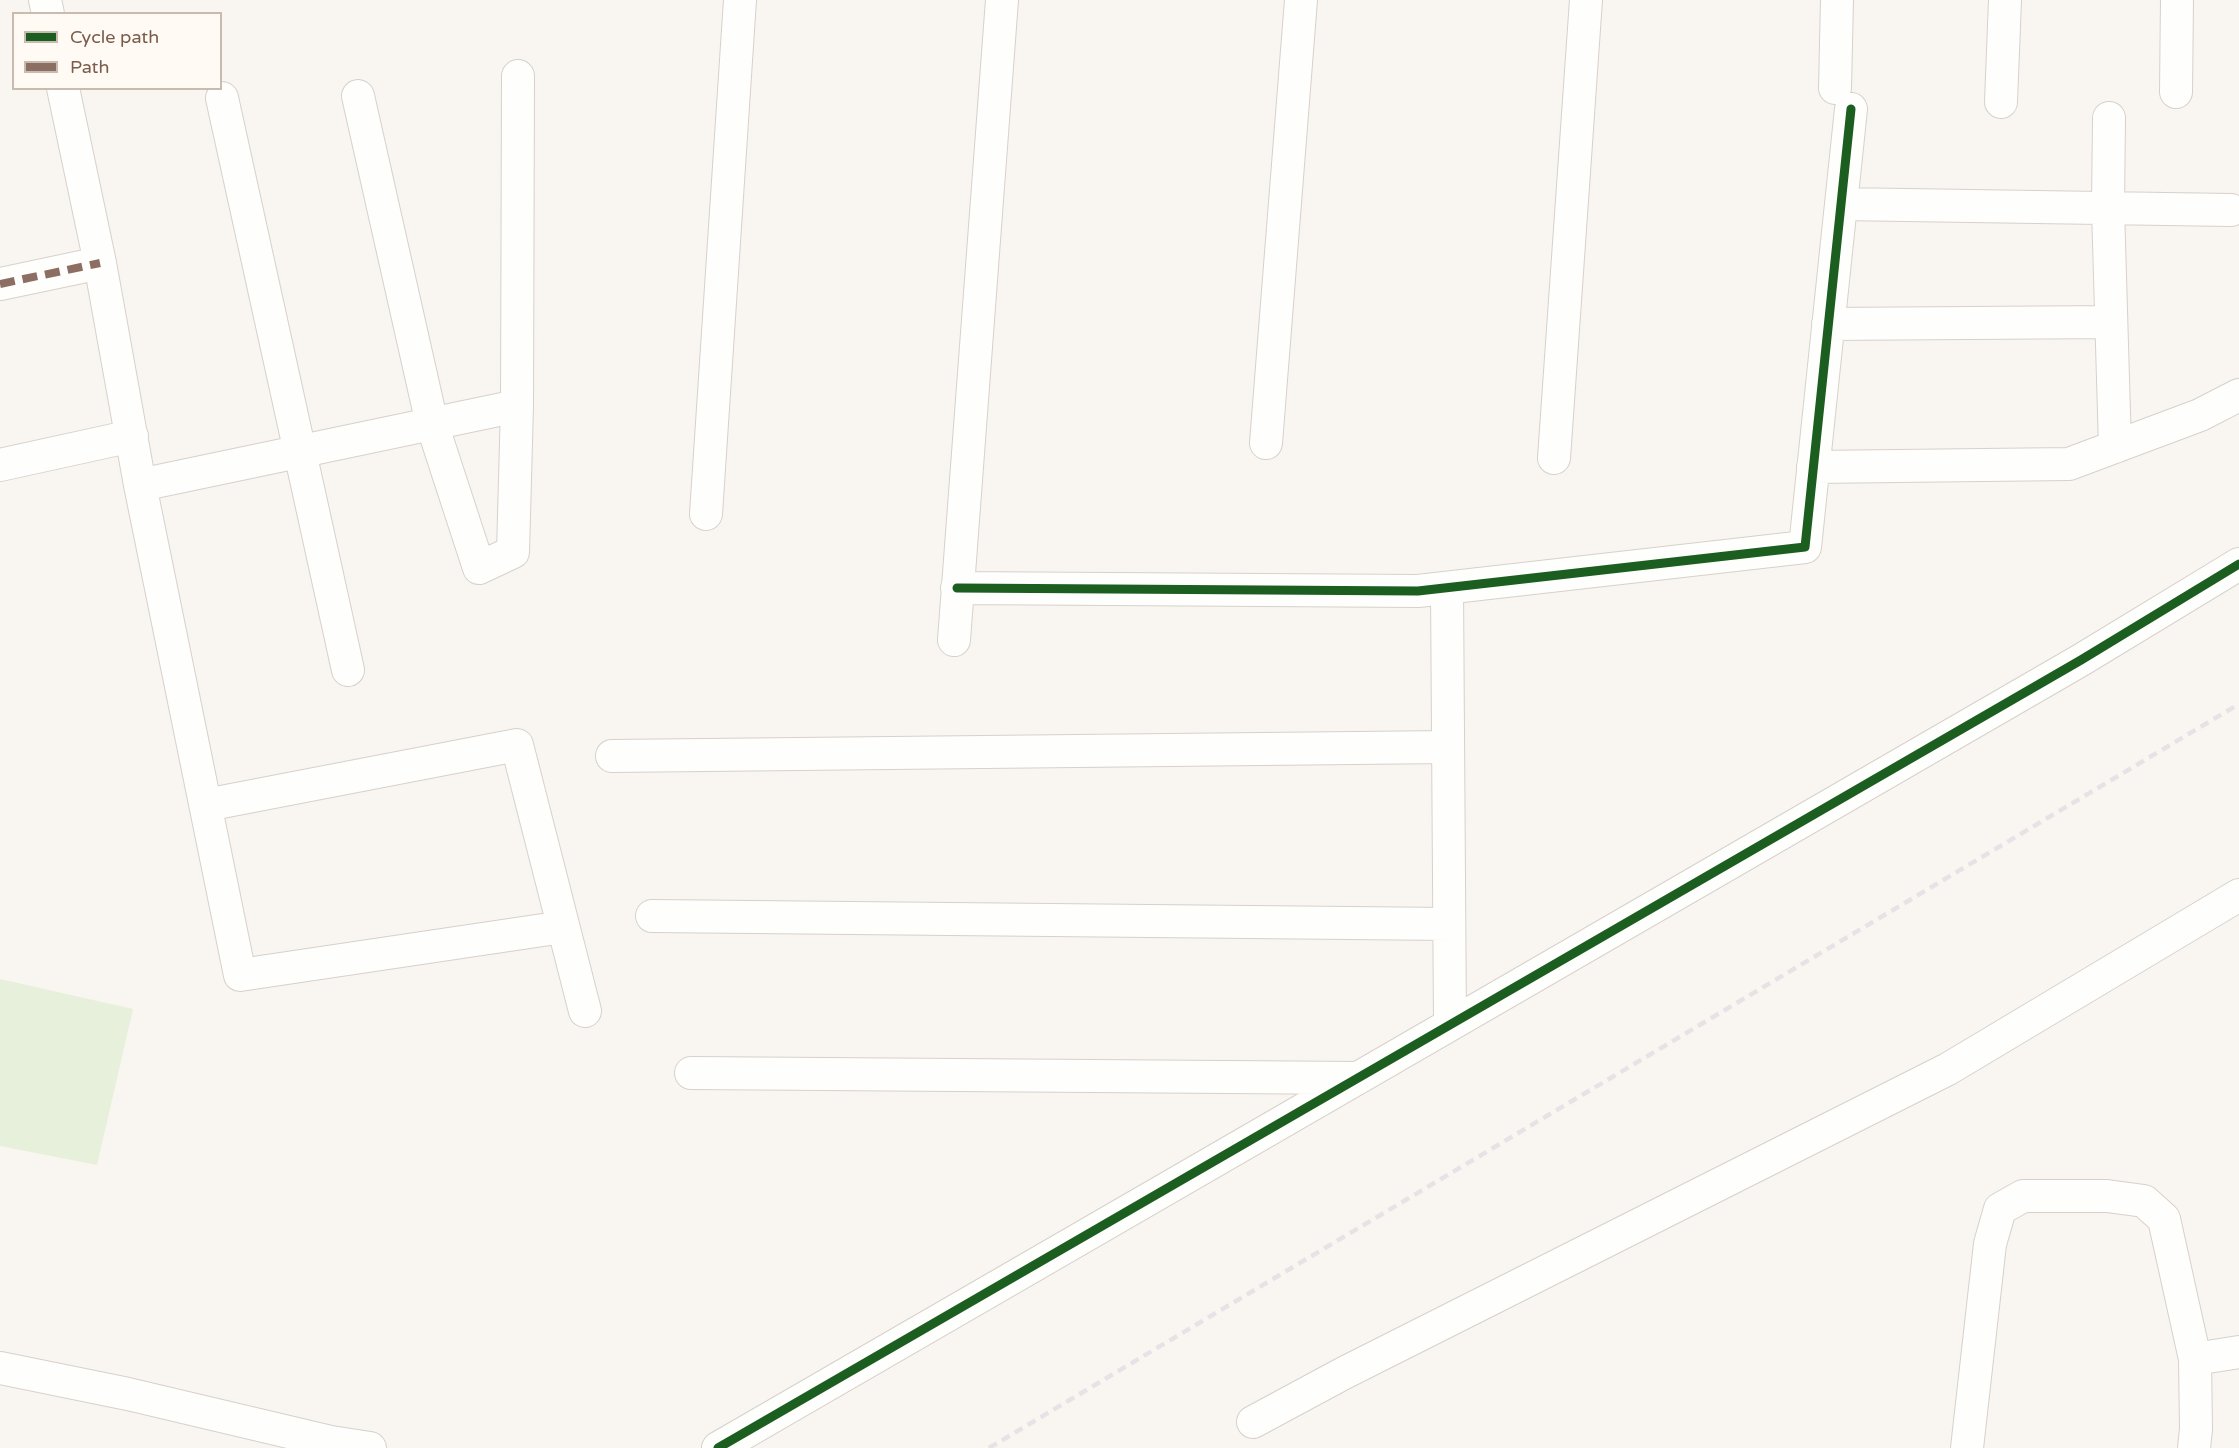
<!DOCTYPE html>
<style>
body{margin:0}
#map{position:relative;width:2239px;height:1448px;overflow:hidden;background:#f9f5f0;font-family:"Varela Round",sans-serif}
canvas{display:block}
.legend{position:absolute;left:12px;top:12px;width:210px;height:78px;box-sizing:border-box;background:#fffaf3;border:2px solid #cabbb1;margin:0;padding:8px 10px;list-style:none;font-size:18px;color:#7a5c4d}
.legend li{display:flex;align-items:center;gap:12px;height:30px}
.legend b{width:30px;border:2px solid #cabbb1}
</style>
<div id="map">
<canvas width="2239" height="1448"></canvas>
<ul class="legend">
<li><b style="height:8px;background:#1b5e20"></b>Cycle path</li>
<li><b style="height:8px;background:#8d6e63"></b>Path</li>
</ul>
</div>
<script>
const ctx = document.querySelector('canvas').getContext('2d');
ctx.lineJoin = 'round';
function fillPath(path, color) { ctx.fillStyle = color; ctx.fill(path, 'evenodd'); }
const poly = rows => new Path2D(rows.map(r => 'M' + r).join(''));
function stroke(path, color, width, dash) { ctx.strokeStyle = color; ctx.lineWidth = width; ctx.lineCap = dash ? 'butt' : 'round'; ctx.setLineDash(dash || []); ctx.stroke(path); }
fillPath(poly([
 [0,979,133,1009,97,1165,0,1146]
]), '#e7f0db');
const minor = poly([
 [45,0,48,14],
 [63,88,100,263,140,485,240,975,563,927],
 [1835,88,1837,0],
 [2176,92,2177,0],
 [358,96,432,424,479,568,513,552,517,406],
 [222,98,348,670],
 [2001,102,2005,0],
 [2109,118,2108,208,2115,447],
 [1841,204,2231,210],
 [0,284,100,263],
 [1828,324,2111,322],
 [1266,443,1301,0],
 [1554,458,1586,0],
 [0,465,132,436],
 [1813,467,2069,464,2200,415,2239,395],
 [140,485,517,406,518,76],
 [706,514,740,0],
 [957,588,1418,591,1805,547,1851,109],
 [1447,588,1450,1024],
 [954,640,1002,0],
 [612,756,1448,747],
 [206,805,517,745,585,1011],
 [652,916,1449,924],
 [691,1073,1358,1078],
 [2195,1359,2239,1352],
 [0,1368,128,1394,331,1442,370,1448],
 [1253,1422,1344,1373,1948,1069,2239,895],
 [718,1448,2081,660,2239,564],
 [1967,1448,1990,1244,2000,1209,2023,1196,2107,1196,2144,1201,2164,1219,2195,1359,2196,1429,2194,1448]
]);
stroke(minor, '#d7d1cb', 34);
stroke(minor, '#fefefd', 32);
stroke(poly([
 [989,1448,2239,704]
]), '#e6e3e7', 4.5, [9, 6]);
stroke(poly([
 [0,284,100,263]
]), '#8d6e63', 8, [15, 8]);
stroke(poly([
 [957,588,1418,591,1805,547,1851,109],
 [718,1448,2081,660,2239,564]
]), '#1b5e20', 9);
</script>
